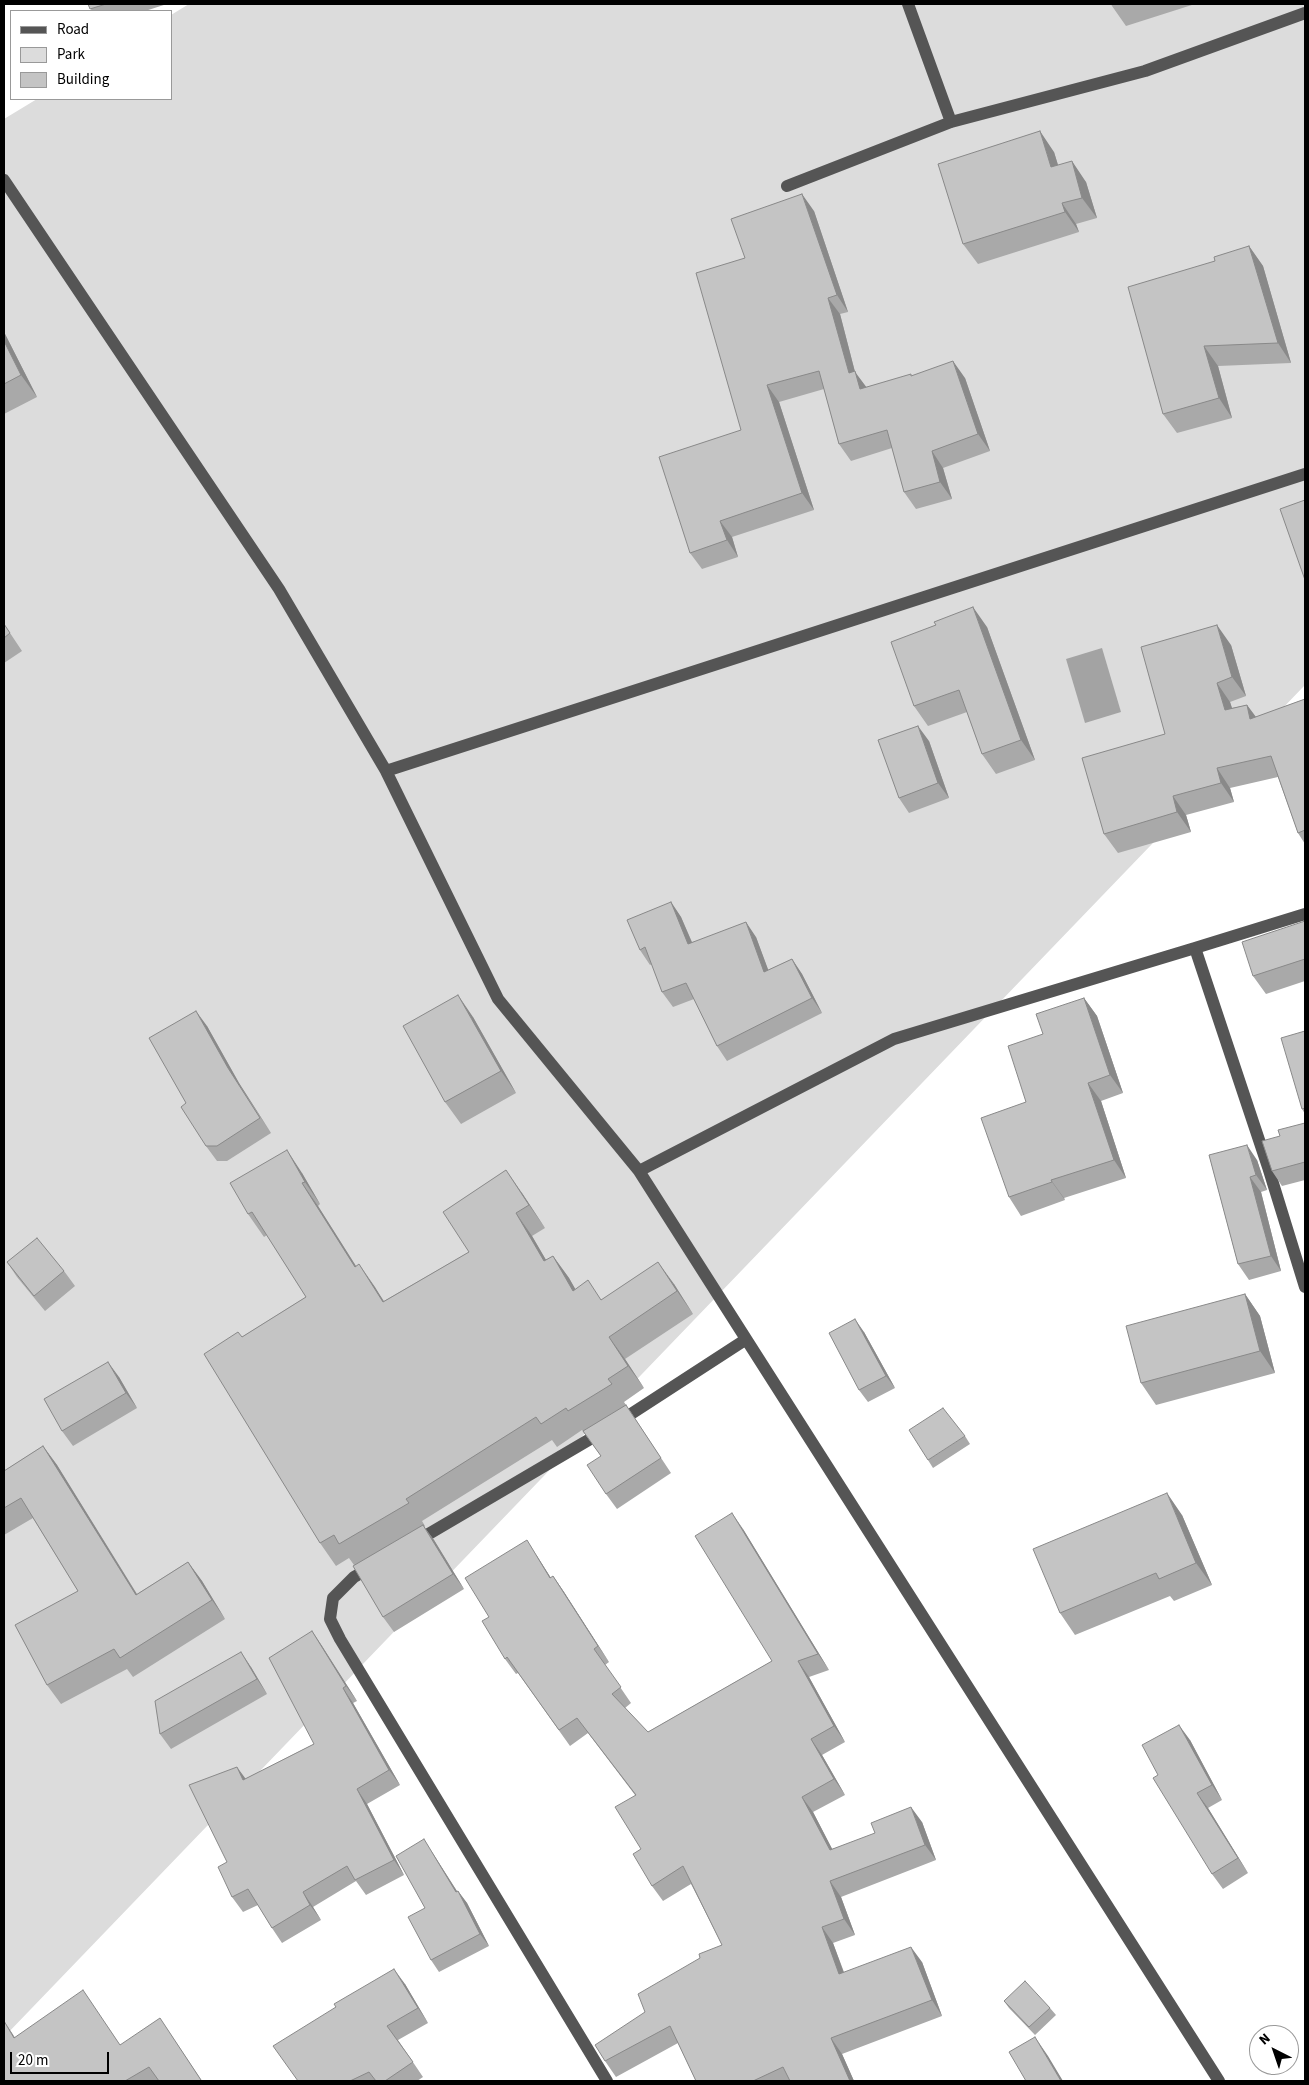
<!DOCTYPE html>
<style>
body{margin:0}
#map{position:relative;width:1309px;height:2085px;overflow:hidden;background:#fff;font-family:"Source Sans 3",sans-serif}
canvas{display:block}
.frame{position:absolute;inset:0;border:5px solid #000;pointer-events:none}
.legend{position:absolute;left:10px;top:10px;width:162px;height:90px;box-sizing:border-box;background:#fff;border:1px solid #999;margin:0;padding:6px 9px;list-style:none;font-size:15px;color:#000}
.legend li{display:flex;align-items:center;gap:10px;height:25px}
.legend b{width:25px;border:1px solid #999}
.north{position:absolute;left:1249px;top:2025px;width:50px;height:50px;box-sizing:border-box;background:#fff;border:1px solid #999;border-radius:50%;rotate:319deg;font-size:14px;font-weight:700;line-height:20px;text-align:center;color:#000}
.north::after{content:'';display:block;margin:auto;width:18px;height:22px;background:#000;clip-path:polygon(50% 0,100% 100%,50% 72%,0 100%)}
.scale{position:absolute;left:10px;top:2052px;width:99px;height:22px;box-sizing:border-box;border:2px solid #000;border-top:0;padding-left:6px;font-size:15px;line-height:18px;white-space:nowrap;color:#000;-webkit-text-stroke:4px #fff;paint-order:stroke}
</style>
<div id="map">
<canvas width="1309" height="2085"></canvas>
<div class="frame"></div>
<ul class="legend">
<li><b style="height:6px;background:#555"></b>Road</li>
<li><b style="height:14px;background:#dcdcdc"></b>Park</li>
<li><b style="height:14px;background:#c4c4c4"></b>Building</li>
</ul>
<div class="north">N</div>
<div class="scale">20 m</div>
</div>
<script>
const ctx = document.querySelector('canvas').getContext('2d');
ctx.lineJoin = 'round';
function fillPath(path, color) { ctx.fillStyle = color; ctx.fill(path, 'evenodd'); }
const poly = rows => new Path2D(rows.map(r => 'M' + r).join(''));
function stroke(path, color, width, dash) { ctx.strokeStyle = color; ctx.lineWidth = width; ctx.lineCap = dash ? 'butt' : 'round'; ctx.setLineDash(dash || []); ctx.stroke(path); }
fillPath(poly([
 [189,4,1305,4,1305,685,4,2037,4,119,37,99,171,99,171,15]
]), '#dcdcdc');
fillPath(poly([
 [1102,648,1121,712,1085,723,1066,659]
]), '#a3a3a3');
stroke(poly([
 [908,4,951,122],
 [4,180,279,589,386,771,498,999,639,1171,1219,2081],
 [787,186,951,122,1145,71,1305,13],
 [386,771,1305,474],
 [1305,914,1195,948,1268,1167,1305,1287],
 [639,1171,894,1039,1195,948],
 [415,1542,614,1425,745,1340],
 [372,1567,354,1577,333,1598,330,1619,340,1639,607,2081]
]), '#555', 12);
fillPath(poly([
 [88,4,167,4,145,11,92,11],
 [1111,4,1195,4,1126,26,1112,6],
 [1054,152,1058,165,1086,182,1097,218,1076,224,1079,232,978,264,963,244],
 [814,211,848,312,840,314,855,372,866,387,912,376,965,378,990,451,943,468,952,499,916,509,904,492,892,448,851,461,839,444,824,389,779,402,814,510,732,537,738,557,702,569,690,553,741,430,745,258],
 [1249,246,1263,266,1291,363,1218,366,1232,418,1177,433,1163,414,1215,261],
 [4,332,37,397,4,414],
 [4,624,22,651,4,663],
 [936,625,987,627,1035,760,996,774,982,754,967,712,928,726,914,706],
 [1231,645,1246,696,1230,702,1232,708,1247,705,1256,717,1305,699,1305,844,1298,833,1278,777,1230,788,1234,802,1186,815,1191,832,1118,853,1104,834],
 [929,741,949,798,909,813,899,798],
 [671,902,681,917,692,942,756,937,768,970,792,959,802,974,822,1013,727,1061,717,1046,694,999,673,1007,662,992,652,964,650,965,640,950],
 [1305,921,1305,981,1266,994,1253,976],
 [1084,998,1097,1016,1123,1093,1101,1101,1126,1178,1064,1198,1065,1200,1021,1216,1009,1197,1026,1102,1043,1034],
 [473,1017,516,1093,461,1124,445,1102],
 [207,1026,239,1083,271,1133,227,1161,217,1161,206,1146,186,1103],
 [1305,1031,1305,1114,1302,1109],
 [1305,1123,1305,1180,1282,1186,1272,1171,1280,1136],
 [1209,1155,1257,1160,1267,1190,1261,1192,1281,1271,1249,1280,1238,1264],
 [302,1173,320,1204,318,1206,356,1266,359,1265,384,1301,469,1252,522,1193,545,1228,532,1236,546,1260,553,1256,569,1278,575,1289,601,1300,674,1284,693,1314,625,1359,644,1388,624,1402,671,1473,617,1509,606,1494,601,1456,582,1430,557,1447,552,1440,422,1521,425,1526,424,1527,434,1540,464,1589,394,1632,383,1617,354,1565,349,1558,336,1566,320,1543,242,1337,306,1297,267,1235,264,1237,248,1214],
 [7,1262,64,1271,75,1286,45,1311,17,1277],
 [1245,1294,1260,1316,1275,1373,1156,1405,1141,1383],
 [864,1332,895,1388,868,1402,859,1390],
 [119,1377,137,1408,73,1446,62,1431],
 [965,1436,970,1444,933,1468,928,1460],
 [43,1446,57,1465,137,1594,188,1562,202,1581,225,1619,133,1677,127,1669,61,1704,47,1685,78,1591,33,1518,4,1535,4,1471],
 [1182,1515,1212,1585,1174,1601,1170,1596,1075,1635,1060,1613],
 [743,1529,829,1670,809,1677,845,1742,822,1755,845,1795,813,1812,832,1849,922,1822,936,1860,841,1897,855,1935,833,1943,844,1972,922,1962,942,2016,842,2054,854,2081,696,2081,678,2043,616,2077,605,2061,645,2012,700,1958,722,1945,691,1884,663,1901,652,1886,641,1849,635,1795,588,1733,570,1746,518,1673,516,1674,505,1659,489,1617,537,1556,551,1578,553,1576,564,1592,609,1662,605,1665,631,1703,625,1708,648,1732,772,1661],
 [312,1631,322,1646,357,1701,353,1703,400,1785,367,1804,404,1875,366,1895,356,1881,313,1907,321,1920,282,1943,272,1928,258,1905,243,1912,232,1897,227,1862,245,1779,314,1744],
 [251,1667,267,1694,171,1749,160,1734],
 [1190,1740,1222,1800,1208,1808,1248,1873,1223,1889,1212,1874,1158,1775],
 [432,1852,457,1891,458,1891,467,1903,489,1946,439,1972,431,1960,425,1908],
 [405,1984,428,2023,398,2040,423,2077,417,2081,298,2081],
 [1004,2001,1050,2008,1056,2015,1035,2035,1009,2008],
 [171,2035,202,2081,4,2081,15,2037,120,2045]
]), '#a9a9a9');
fillPath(poly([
 [1040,131,1054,152,1065,188,1051,167],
 [1072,161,1086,182,1097,218,1082,198],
 [802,194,814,211,848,312,837,295],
 [1062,203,1076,224,1079,232,1065,212],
 [1249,246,1263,266,1291,363,1278,343],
 [828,298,840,314,855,372,867,388,872,405,849,373],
 [4,332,37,397,21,375,4,341],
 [1204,346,1218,366,1232,418,1219,398],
 [953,361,965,378,990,451,978,434],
 [767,385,779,402,814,510,802,493],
 [932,451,943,468,952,499,940,482],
 [720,521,732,537,738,557,727,540],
 [973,607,987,627,1035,760,1021,740],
 [1217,625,1231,645,1246,696,1232,677],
 [1217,683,1230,702,1239,730,1225,710],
 [1247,705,1261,724,1250,719],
 [918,726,929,741,949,798,938,783],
 [1217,768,1230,788,1234,802,1221,783],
 [1173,796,1186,815,1191,832,1177,812],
 [671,902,681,917,699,959,688,944],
 [746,922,756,937,775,988,764,972],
 [792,959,802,974,822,1013,812,998],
 [458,995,473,1017,516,1093,501,1071],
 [1084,998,1097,1016,1123,1093,1110,1075],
 [196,1011,207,1026,239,1083,271,1133,228,1068],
 [1088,1083,1101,1101,1126,1178,1114,1160],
 [1247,1145,1257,1160,1267,1190,1256,1175],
 [287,1150,302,1173,320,1204,305,1182],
 [506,1170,522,1193,545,1228,529,1205],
 [1250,1177,1261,1192,1281,1271,1271,1256],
 [1051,1180,1064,1198,1065,1200,1052,1182],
 [302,1183,318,1206,371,1290,355,1267],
 [516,1213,532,1236,560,1284,544,1261],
 [553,1256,569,1278,589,1313,573,1291],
 [658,1262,674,1284,693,1314,677,1291],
 [359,1264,375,1287,398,1325,383,1302],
 [1245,1294,1260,1316,1275,1373,1260,1351],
 [855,1319,864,1332,895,1388,886,1376],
 [609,1337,625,1359,644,1388,628,1366],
 [108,1362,119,1377,137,1408,126,1393],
 [43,1446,57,1465,149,1614,136,1595],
 [1167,1493,1182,1515,1212,1585,1196,1563],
 [732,1513,743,1529,829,1670,818,1654],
 [423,1525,434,1540,464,1589,453,1574],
 [527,1540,537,1556,561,1594,550,1578],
 [188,1562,202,1581,225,1619,212,1600],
 [553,1576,564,1592,609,1662,598,1646],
 [312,1631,322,1646,357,1701,346,1686],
 [241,1652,251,1667,267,1694,257,1679],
 [798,1661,809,1677,845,1742,834,1726],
 [343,1688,353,1703,400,1785,389,1770],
 [1179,1725,1190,1740,1222,1800,1212,1785],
 [811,1739,822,1755,845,1795,834,1779],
 [237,1767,248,1782,243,1780],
 [357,1789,367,1804,404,1875,394,1860],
 [1197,1793,1208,1808,1248,1873,1238,1858],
 [802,1797,813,1812,841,1866,830,1850],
 [911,1807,922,1822,936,1860,925,1845],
 [424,1839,432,1852,465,1904,456,1892],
 [830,1881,841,1897,855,1935,844,1919],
 [458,1891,467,1903,489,1946,480,1934],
 [303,1892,313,1907,321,1920,310,1905],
 [822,1927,833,1943,850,1990,839,1974],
 [911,1947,922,1962,942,2016,932,2000],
 [394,1969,405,1984,428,2023,418,2008],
 [4,2021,12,2033,26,2055,14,2038],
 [1035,2037,1048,2056,1063,2081,1061,2081],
 [831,2038,842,2054,854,2081,850,2081]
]), '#898989');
const building = poly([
 [88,4,106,4,90,9,88,4],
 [1040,131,1051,167,1072,161,1082,198,1062,203,1065,212,963,244,938,164,1040,131],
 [802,194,837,295,828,298,849,373,855,371,860,389,911,374,911,376,953,361,978,434,932,451,940,482,904,492,887,430,839,444,819,371,767,385,802,493,720,521,727,540,690,553,659,457,741,430,696,273,745,258,731,219,802,194],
 [1249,246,1278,343,1204,346,1219,398,1163,414,1128,287,1215,261,1214,257,1249,246],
 [4,341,21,375,4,384,4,341],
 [1305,500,1305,580,1280,509,1305,500],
 [973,607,1021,740,982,754,959,690,914,706,891,642,936,625,934,622,973,607],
 [4,624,10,633,4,638,4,624],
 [1217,625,1232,677,1217,683,1225,710,1247,705,1250,719,1305,699,1305,830,1298,833,1271,756,1217,768,1221,783,1173,796,1177,812,1104,834,1082,758,1165,734,1141,647,1217,625],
 [918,726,938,783,899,798,878,740,918,726],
 [671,902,688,944,746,922,764,972,792,959,812,998,717,1046,686,983,662,992,645,947,640,950,627,920,671,902],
 [1305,921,1305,959,1253,976,1242,942,1305,921],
 [458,995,501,1071,445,1102,403,1026,458,995],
 [1084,998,1110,1075,1088,1083,1114,1160,1051,1180,1052,1182,1009,1197,981,1118,1026,1102,1008,1046,1043,1034,1036,1014,1084,998],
 [196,1011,228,1068,260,1118,217,1146,206,1146,181,1107,186,1103,149,1038,196,1011],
 [1305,1031,1305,1108,1302,1109,1281,1038,1305,1031],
 [1305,1123,1305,1162,1272,1171,1262,1141,1280,1136,1278,1130,1305,1123],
 [1247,1145,1256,1175,1250,1177,1271,1256,1238,1264,1209,1155,1247,1145],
 [287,1150,305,1182,302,1183,355,1267,359,1264,383,1302,469,1252,443,1212,506,1170,529,1205,516,1213,544,1261,553,1256,573,1291,588,1280,601,1300,658,1262,677,1291,609,1337,628,1366,608,1379,612,1384,568,1411,566,1408,541,1424,536,1417,406,1499,409,1503,339,1544,334,1535,320,1543,204,1354,238,1332,242,1337,306,1297,252,1212,248,1214,230,1183,287,1150],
 [37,1238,64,1271,34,1296,7,1262,37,1238],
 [1245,1294,1260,1351,1141,1383,1126,1326,1245,1294],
 [855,1319,886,1376,859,1390,829,1333,855,1319],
 [108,1362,126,1393,62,1431,44,1399,108,1362],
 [626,1405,661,1458,606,1494,587,1465,601,1456,583,1431,626,1405],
 [943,1408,965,1436,928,1460,909,1430,943,1408],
 [43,1446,136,1595,188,1562,212,1600,120,1658,114,1649,47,1685,15,1625,78,1591,21,1498,4,1508,4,1471,43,1446],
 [1167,1493,1196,1563,1159,1579,1156,1573,1060,1613,1033,1549,1167,1493],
 [732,1513,818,1654,798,1661,834,1726,811,1739,834,1779,802,1797,830,1850,875,1833,871,1823,911,1807,925,1845,830,1881,844,1919,822,1927,839,1974,911,1947,932,2000,831,2038,850,2081,790,2081,783,2067,753,2081,696,2081,670,2026,605,2061,595,2045,645,2012,638,1994,700,1958,699,1954,722,1945,683,1866,652,1886,633,1854,641,1849,615,1807,636,1795,577,1718,559,1730,507,1657,505,1659,482,1621,489,1617,465,1578,527,1540,550,1578,553,1576,598,1646,594,1649,621,1687,612,1694,648,1732,772,1661,695,1536,732,1513],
 [423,1525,453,1574,383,1617,353,1566,423,1525],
 [312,1631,346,1686,343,1688,389,1770,357,1789,394,1860,355,1880,347,1866,303,1892,310,1905,272,1928,248,1889,232,1897,218,1867,227,1862,189,1785,237,1767,243,1780,314,1744,269,1658,312,1631],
 [241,1652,257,1679,160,1734,155,1701,241,1652],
 [1179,1725,1212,1785,1197,1793,1238,1858,1212,1874,1153,1778,1158,1775,1142,1745,1179,1725],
 [424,1839,456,1892,458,1891,480,1934,431,1960,408,1917,425,1908,396,1856,424,1839],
 [394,1969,418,2008,387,2026,413,2062,385,2081,376,2081,369,2072,350,2081,298,2081,273,2046,336,2007,334,2004,394,1969],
 [1025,1981,1050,2008,1029,2027,1004,2001,1025,1981],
 [83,1990,120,2045,160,2018,201,2080,200,2081,159,2081,149,2067,125,2081,4,2081,4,2021,14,2038,83,1990],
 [1035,2037,1061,2081,1026,2081,1009,2052,1035,2037]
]);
fillPath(building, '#c4c4c4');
stroke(building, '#898989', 1);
</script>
